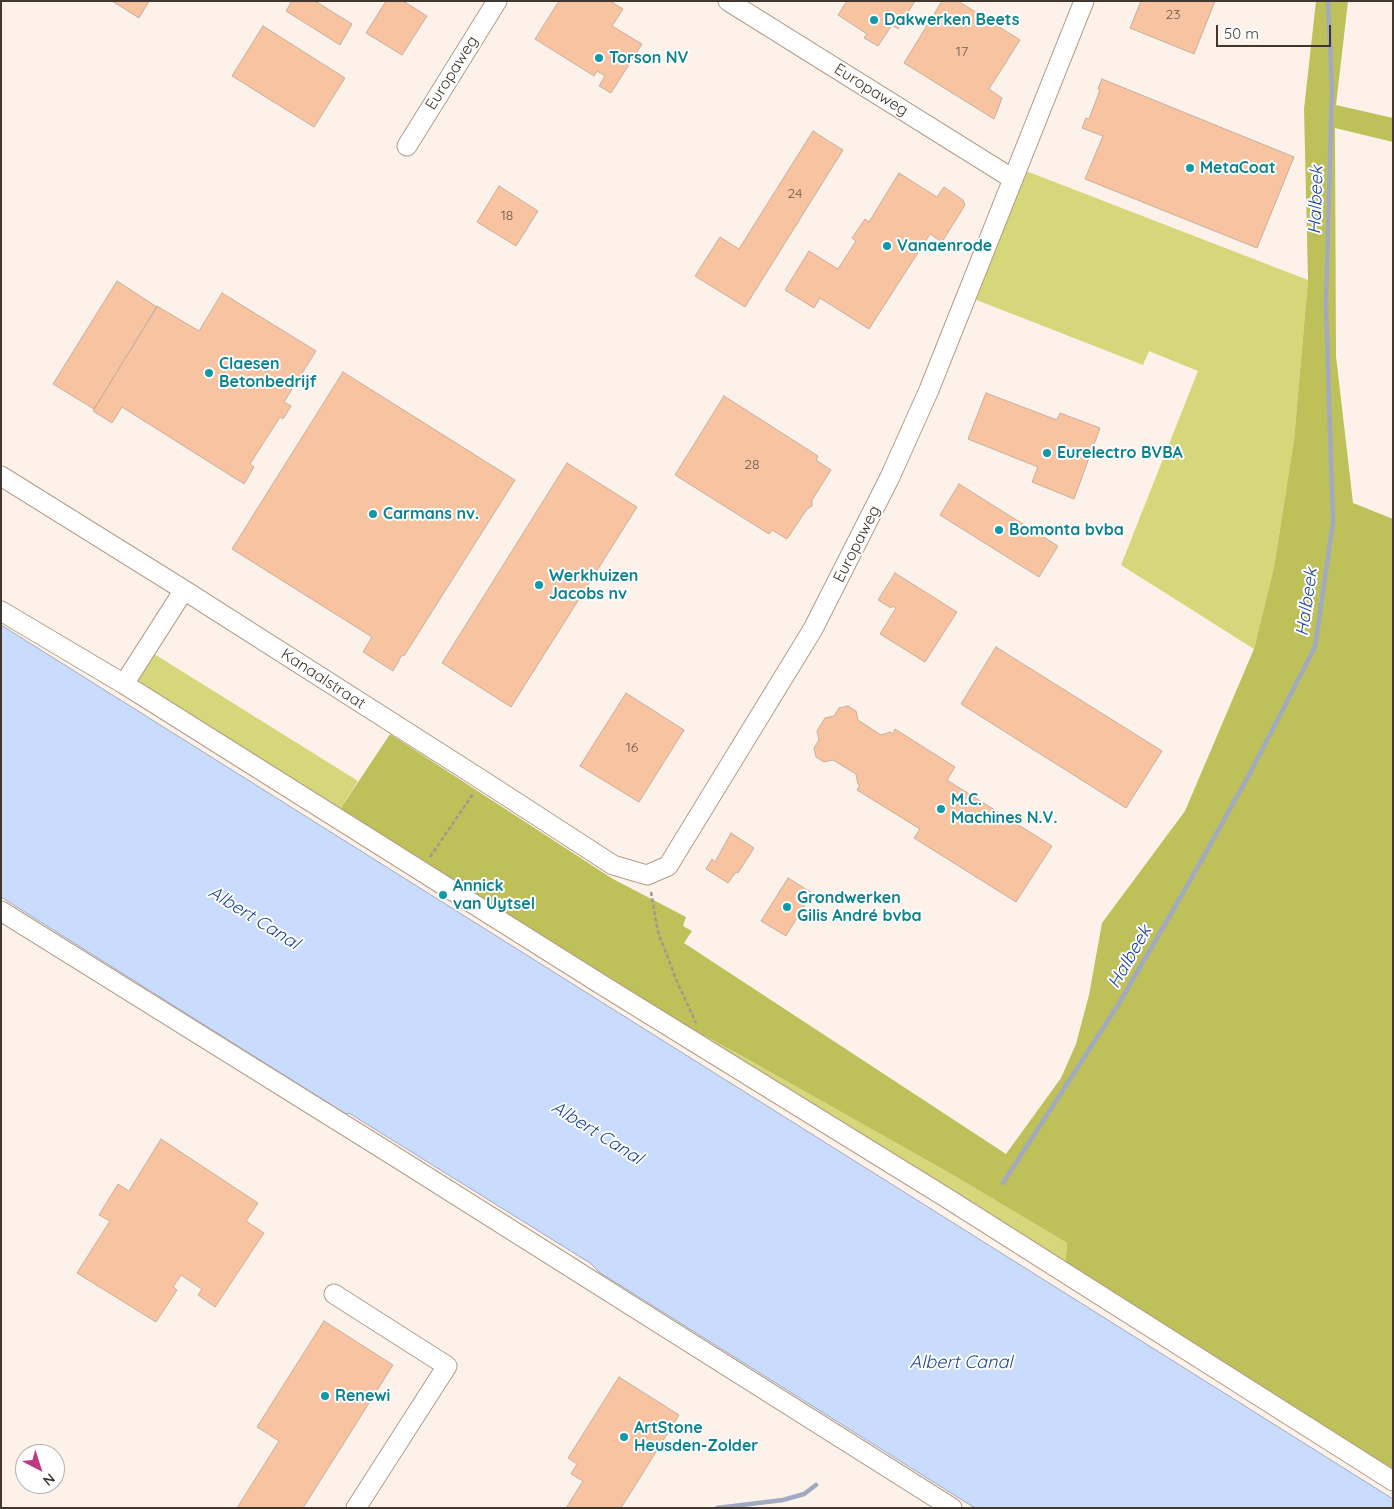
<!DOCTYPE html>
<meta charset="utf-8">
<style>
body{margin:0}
#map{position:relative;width:1394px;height:1509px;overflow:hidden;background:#fcf2e9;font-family:Quicksand,sans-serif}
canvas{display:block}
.frame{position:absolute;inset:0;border:2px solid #41372f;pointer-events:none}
.north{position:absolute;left:15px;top:1444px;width:50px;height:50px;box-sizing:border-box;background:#fff;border:1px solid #b3afac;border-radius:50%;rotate:140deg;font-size:14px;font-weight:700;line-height:20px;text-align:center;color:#41372f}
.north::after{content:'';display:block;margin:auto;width:18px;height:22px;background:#bb3a84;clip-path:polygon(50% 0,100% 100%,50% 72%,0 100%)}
.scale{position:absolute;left:1216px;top:25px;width:115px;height:22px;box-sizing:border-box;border:2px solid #41372f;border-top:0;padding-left:6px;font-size:15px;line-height:18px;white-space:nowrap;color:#41372f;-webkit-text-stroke:4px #fff;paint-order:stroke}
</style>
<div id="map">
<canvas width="1394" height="1509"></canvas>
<div class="frame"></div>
<div class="north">N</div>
<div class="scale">50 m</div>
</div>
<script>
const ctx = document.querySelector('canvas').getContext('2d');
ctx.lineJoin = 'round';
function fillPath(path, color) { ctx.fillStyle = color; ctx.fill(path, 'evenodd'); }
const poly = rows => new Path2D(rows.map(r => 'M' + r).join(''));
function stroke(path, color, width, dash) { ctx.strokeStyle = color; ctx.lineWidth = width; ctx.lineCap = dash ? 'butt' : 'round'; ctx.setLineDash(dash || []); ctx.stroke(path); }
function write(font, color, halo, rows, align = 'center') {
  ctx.font = font + ' Quicksand,sans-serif'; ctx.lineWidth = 4; ctx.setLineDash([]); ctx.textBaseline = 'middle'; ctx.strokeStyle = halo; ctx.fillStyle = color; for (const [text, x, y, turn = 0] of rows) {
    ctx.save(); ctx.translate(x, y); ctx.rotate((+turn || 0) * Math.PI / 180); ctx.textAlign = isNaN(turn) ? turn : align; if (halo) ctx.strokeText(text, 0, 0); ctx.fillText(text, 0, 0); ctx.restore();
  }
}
fillPath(poly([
 [1026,171,1308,280,1294,440,1274,567,1254,649,1121,565,1198,371,1149,351,1143,365,974,299],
 [151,652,358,781,339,811,138,686,134,677],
 [655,1009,742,1056,953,1175,1067,1243,1065,1268]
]), '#d4d77a');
fillPath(poly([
 [1316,1,1348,1,1336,105,1393,118,1393,142,1335,128,1336,356,1353,503,1393,519,1393,1472,1065,1268,1067,1243,953,1175,742,1056,655,1009,339,811,390,734,613,879,686,917,683,926,692,931,684,943,1006,1154,1061,1078,1076,1044,1089,995,1102,923,1185,811,1254,649,1274,567,1294,440,1308,280,1304,109]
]), '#bec059');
const water = poly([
 [1,625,1393,1499,1393,1508,975,1508,599,1272,590,1263,349,1113,346,1114,1,897,1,625]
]);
fillPath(water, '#cadcfe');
stroke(water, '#a1aac0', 1);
stroke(poly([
 [1003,1183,1118,1005,1186,888,1249,775,1315,647,1333,522,1326,305,1332,88,1328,1],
 [717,1508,783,1500,804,1494,816,1485]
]), '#a1aac0', 4.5);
const building = poly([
 [112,1,149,1,139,18,112,1],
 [292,1,315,1,352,24,340,45,286,11,292,1],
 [386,1,403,1,427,16,402,55,366,33,386,1],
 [559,1,610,1,623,9,612,26,642,44,611,93,599,86,605,76,597,71,594,76,535,39,559,1],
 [847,1,915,1,898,29,892,25,878,46,864,38,867,34,838,15,847,1],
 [942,1,958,1,1020,40,989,89,1002,98,994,119,904,63,942,1],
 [1141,1,1215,1,1194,54,1130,28,1141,1],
 [263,26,345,78,314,127,232,76,263,26],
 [1102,79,1294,157,1257,248,1085,179,1103,136,1082,128,1086,118,1089,119,1100,90,1098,89,1102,79],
 [813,131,843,150,745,307,695,276,720,237,739,249,813,131],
 [899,173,937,197,944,187,963,200,965,205,942,242,930,234,869,329,820,298,814,308,785,290,809,251,838,269,856,241,852,238,865,219,869,222,899,173],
 [499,186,538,211,516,246,477,222,499,186],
 [117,281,157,307,94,409,53,384,117,281],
 [222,293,316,351,284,402,291,406,283,419,280,417,250,464,254,467,244,484,122,407,112,423,93,411,157,306,199,331,222,293],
 [343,372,515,480,404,656,402,655,393,671,363,652,372,637,232,549,343,372],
 [986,393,1057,420,1060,413,1100,428,1074,499,1032,482,1038,467,968,439,986,393],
 [724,396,818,456,816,460,831,470,812,500,812,506,807,509,787,539,772,530,769,534,675,475,724,396],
 [567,463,637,507,511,707,442,663,567,463],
 [959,484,1058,546,1039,577,940,515,959,484],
 [895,573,957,612,925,662,880,634,896,608,892,606,891,608,878,600,895,573],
 [996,647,1162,751,1126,808,961,704,996,647],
 [626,693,684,730,639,802,580,766,626,693],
 [848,706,856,711,858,720,881,735,890,732,893,734,895,729,955,767,947,780,1052,846,1016,902,914,838,920,829,857,790,860,785,858,784,856,774,833,760,824,762,816,757,814,748,819,740,817,731,825,718,834,716,839,708,848,706],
 [731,833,754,848,738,873,736,872,728,883,706,869,712,859,715,862,731,833],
 [788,878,812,893,786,936,761,921,788,878],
 [161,1139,258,1203,246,1221,264,1233,215,1307,198,1295,202,1289,181,1275,173,1287,177,1290,156,1322,77,1273,110,1221,99,1215,118,1184,129,1191,161,1139],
 [324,1321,393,1365,303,1508,237,1508,279,1441,257,1427,324,1321],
 [619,1377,679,1415,621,1508,566,1508,583,1481,571,1474,577,1464,568,1458,619,1377]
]);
fillPath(building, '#f7c3a0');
stroke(building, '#c9ae9c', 1);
const minor = poly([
 [728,1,1013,179],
 [407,146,497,1],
 [1,476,184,590,482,780,613,865,647,875,668,866,813,629,890,477,929,390,1084,1],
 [184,590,124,684,599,983,950,1200,1393,1481],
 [1,611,124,684],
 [1,911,391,1154,952,1508],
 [334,1294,447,1366,356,1508]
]);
stroke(minor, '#b49c87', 21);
stroke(poly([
 [430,857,473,794],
 [651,892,658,932,678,984,696,1023]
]), '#a2988f', 2.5, [4, 2.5]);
stroke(minor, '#fff', 19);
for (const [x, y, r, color] of [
 [874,20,5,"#0f9aa8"],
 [599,58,5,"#0f9aa8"],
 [1190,168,5,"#0f9aa8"],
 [887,246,5,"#0f9aa8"],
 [209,373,5,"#0f9aa8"],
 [1047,453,5,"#0f9aa8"],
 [373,514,5,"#0f9aa8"],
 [999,530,5,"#0f9aa8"],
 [539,585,5,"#0f9aa8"],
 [941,809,5,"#0f9aa8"],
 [443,895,5,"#0f9aa8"],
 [787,907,5,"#0f9aa8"],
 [325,1396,5,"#0f9aa8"],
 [624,1437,5,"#0f9aa8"]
]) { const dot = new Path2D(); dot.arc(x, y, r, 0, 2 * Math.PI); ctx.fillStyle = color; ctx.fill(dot); stroke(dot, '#fff', 2); }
write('14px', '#6e5a4b', null, [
 ["23",1173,15],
 ["17",962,52],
 ["24",795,194],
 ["18",507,216],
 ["28",752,465],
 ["16",632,748]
]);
write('bold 16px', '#0d838f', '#fff', [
 ["Dakwerken Beets",884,20],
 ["Torson NV",609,58],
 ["MetaCoat",1200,168],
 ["Vanaenrode",897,246],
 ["Claesen",219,364],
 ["Betonbedrijf",219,382],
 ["Eurelectro BVBA",1057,453],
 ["Carmans nv.",383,514],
 ["Bomonta bvba",1009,530],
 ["Werkhuizen",549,576],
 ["Jacobs nv",549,594],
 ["M.C.",951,800],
 ["Machines N.V.",951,818],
 ["Annick",453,886],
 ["van Uytsel",453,904],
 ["Grondwerken",797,898],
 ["Gilis André bvba",797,916],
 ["Renewi",335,1396],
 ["ArtStone",634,1428],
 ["Heusden-Zolder",634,1446]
], 'left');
write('16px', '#41372f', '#fff', [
 ["Europaweg",452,73,-58],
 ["Europaweg",871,90,32],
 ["Europaweg",857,544,-63],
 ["Kanaalstraat",323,679,33]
]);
write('italic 18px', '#1b439e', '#fff', [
 ["Halbeek",1316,200,-88],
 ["Halbeek",1307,602,-82],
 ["Albert Canal",254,918,32],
 ["Halbeek",1130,957,-60],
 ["Albert Canal",597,1133,32],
 ["Albert Canal",961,1363]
]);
</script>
